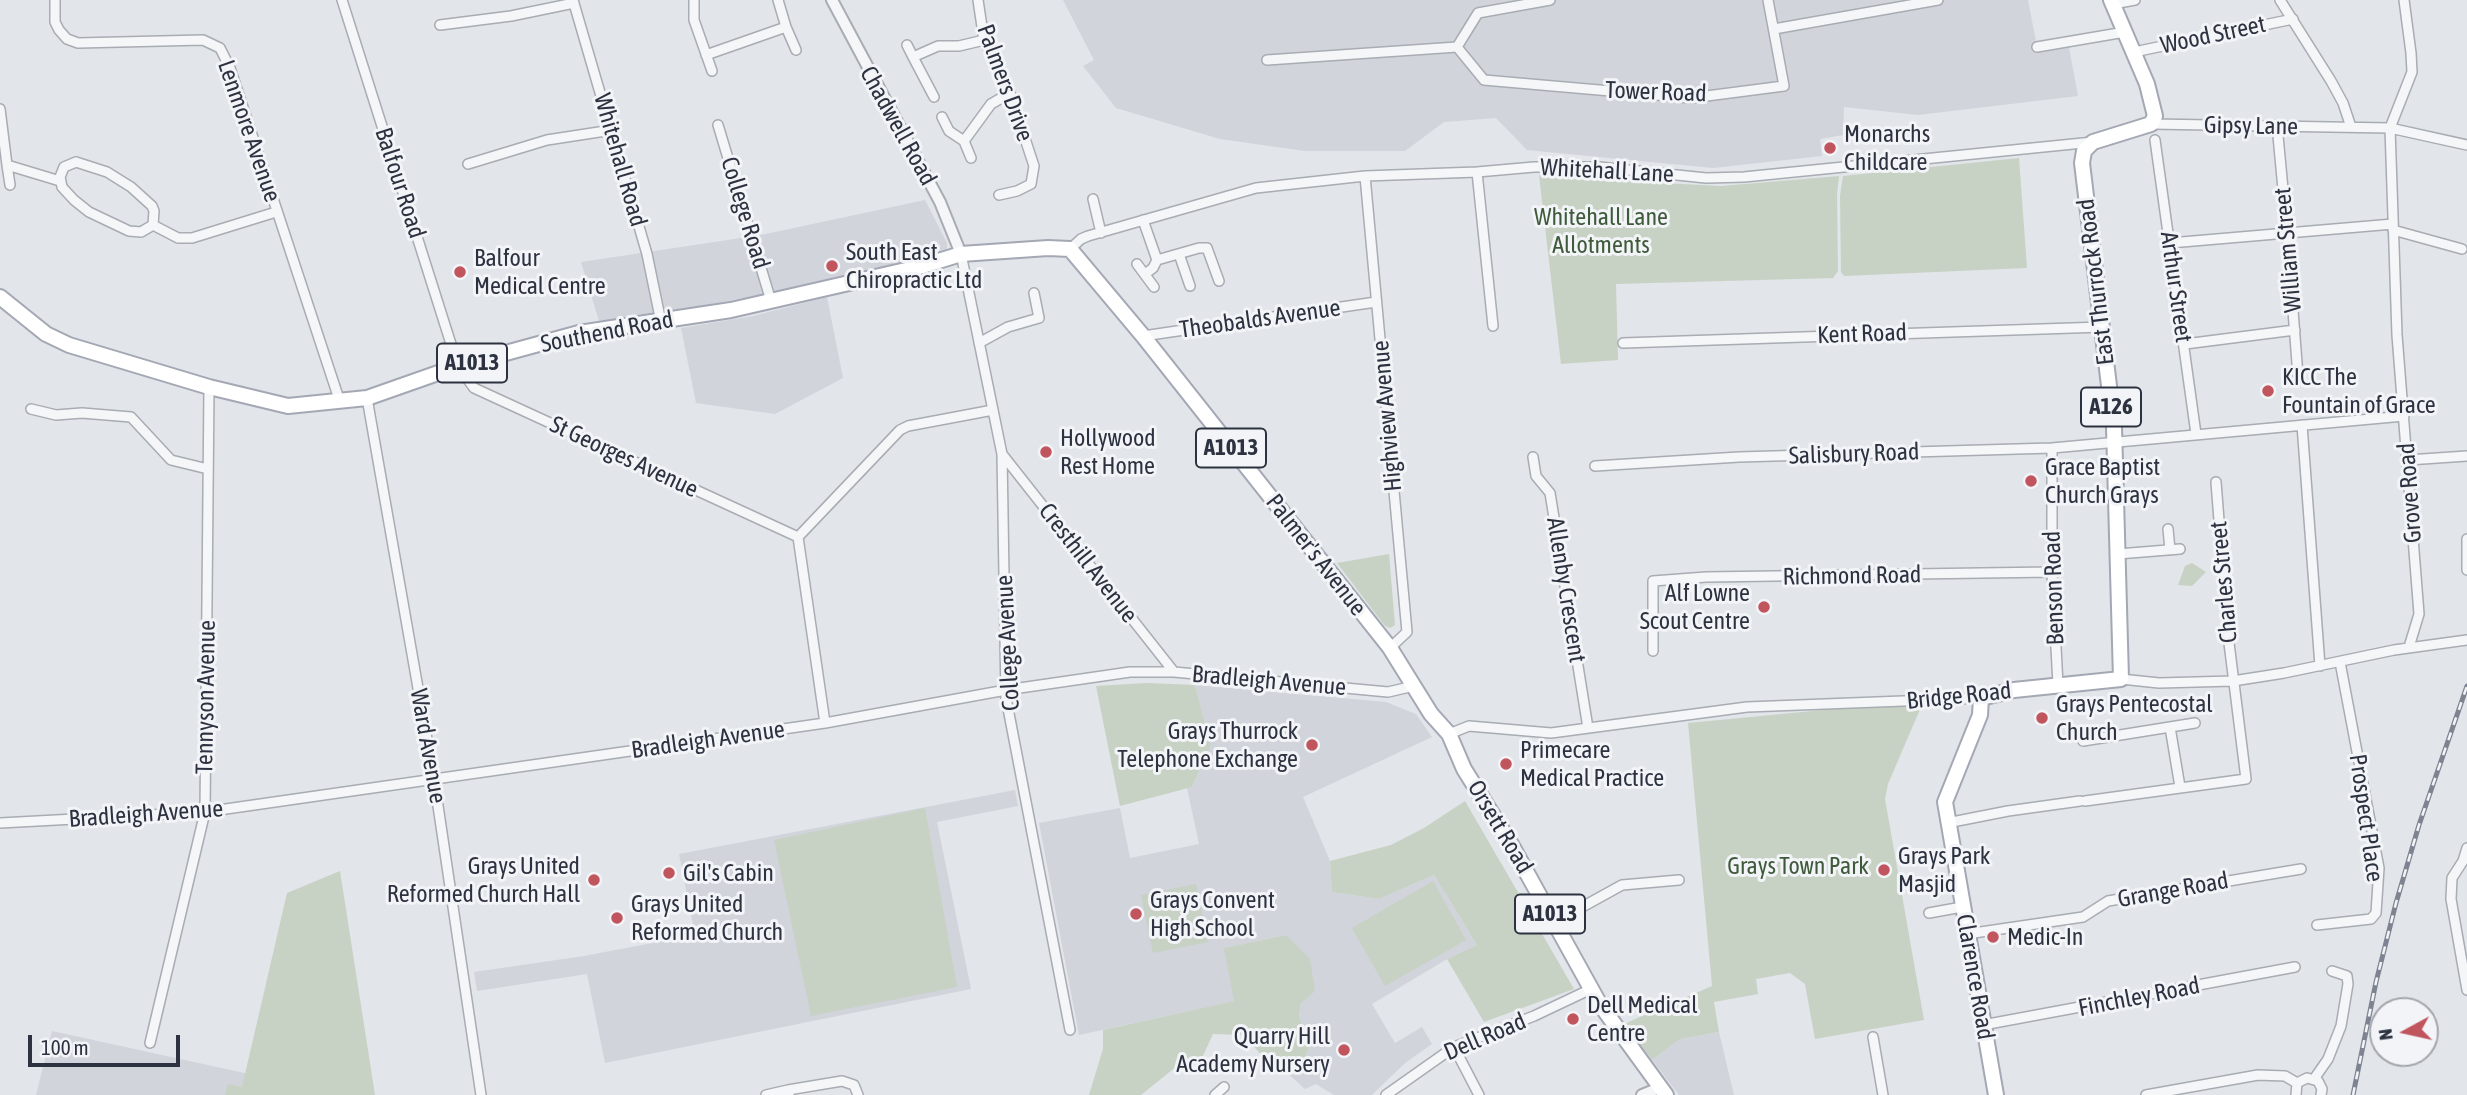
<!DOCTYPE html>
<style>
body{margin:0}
#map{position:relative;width:2467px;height:1095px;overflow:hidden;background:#e2e5e9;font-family:"Asap Condensed",sans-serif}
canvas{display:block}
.north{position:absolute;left:2369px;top:997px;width:70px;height:70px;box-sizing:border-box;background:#f2f4f7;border:2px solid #a3a6ae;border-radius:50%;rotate:262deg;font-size:19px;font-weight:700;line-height:28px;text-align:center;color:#2c3240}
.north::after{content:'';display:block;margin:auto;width:24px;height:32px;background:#c1555d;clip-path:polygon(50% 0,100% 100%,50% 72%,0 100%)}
.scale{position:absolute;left:28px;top:1035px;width:152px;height:32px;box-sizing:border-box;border:4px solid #2c3240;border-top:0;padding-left:9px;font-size:21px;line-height:24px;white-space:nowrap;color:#2c3240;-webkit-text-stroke:5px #f2f4f7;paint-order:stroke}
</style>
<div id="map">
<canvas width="2467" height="1095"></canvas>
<div class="north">N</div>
<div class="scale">100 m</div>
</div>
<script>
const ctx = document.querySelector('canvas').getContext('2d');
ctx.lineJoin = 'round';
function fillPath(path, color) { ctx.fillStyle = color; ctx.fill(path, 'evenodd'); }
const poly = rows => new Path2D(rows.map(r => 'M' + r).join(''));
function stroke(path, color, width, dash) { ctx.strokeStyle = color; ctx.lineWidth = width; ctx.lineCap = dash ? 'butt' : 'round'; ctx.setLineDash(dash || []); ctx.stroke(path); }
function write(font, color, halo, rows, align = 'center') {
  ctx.font = font + ' "Asap Condensed",sans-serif'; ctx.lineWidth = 6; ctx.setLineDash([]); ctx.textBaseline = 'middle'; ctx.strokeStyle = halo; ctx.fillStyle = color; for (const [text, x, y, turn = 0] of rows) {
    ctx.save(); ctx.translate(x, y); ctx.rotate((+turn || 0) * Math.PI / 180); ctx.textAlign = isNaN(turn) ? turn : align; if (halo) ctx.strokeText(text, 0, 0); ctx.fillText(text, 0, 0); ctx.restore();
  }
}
fillPath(poly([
 [1063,0,2028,0,2037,47,2068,42,2078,96,1918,115,1844,107,1843,135,1820,139,1822,156,1713,168,1527,150,1496,118,1444,122,1405,151,1305,151,1220,139,1116,108,1083,66,1094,60],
 [925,200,947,243,947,249,944,253,760,295,653,315,599,321,581,262,761,235],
 [827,297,843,378,775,414,696,403,681,328,753,316],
 [1195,685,1386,702,1416,714,1432,737,1303,797,1330,861,1332,892,1379,899,1434,875,1477,945,1447,959,1372,1004,1395,1043,1422,1027,1432,1044,1405,1063,1372,1095,1334,1095,1316,1084,1305,1089,1285,1071,1300,1068,1309,1048,1299,1015,1301,1002,1286,935,1225,948,1235,1001,1079,1035,1039,823,1120,808,1130,858,1199,844,1187,788,1192,787,1211,746],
 [1015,790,1018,806,937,822,971,989,605,1063,587,974,477,991,474,972,584,956,695,935,679,854],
 [52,1031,345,1095,36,1095],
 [1719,1032,1734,1095,1679,1095,1652,1060,1680,1039]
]), '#d1d4db');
fillPath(poly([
 [2019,158,2027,268,1844,276,1841,272,1840,196,1843,176],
 [1539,175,1597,176,1663,183,1721,186,1839,176,1837,195,1838,271,1833,278,1616,284,1618,360,1561,364],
 [1389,554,1395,625,1390,628,1385,626,1337,563],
 [2192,563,2206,572,2192,586,2178,585,2185,566],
 [1146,683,1195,685,1211,746,1192,787,1120,806,1096,686],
 [1896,703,1921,707,1888,784,1885,799,1924,1020,1815,1039,1805,984,1790,973,1756,979,1758,994,1714,1002,1719,1032,1680,1039,1652,1060,1624,1024,1712,986,1688,723],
 [1465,801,1574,989,1484,1022,1447,959,1477,945,1434,875,1379,899,1332,892,1330,861,1391,845,1424,828],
 [925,808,957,987,811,1016,774,840],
 [340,871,375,1095,225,1095,228,1084,242,1087,287,893],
 [1433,881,1466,940,1385,986,1352,928],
 [1196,884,1208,942,1153,953,1141,895],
 [1286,935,1310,959,1315,991,1301,1003,1299,1015,1309,1048,1300,1069,1276,1072,1244,1035,1213,1034,1202,1058,1182,1062,1141,1095,1089,1095,1103,1049,1103,1030,1234,1001,1224,948]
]), '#c7d2c4');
const minor = poly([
 [55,0,55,22,59,30,67,39,78,43,203,40,220,48,230,68,340,402],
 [342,0,458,366,474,388,798,537],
 [573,0,647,254,661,322],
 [694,0,694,20,712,71],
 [778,0,786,27,796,50],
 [978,0,984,40,1010,93,1034,166,1031,184,1017,191,999,195],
 [1550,0,1478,13,1457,47,1484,80,1691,98,1784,86,1768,0],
 [2280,0,2331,81,2343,103,2351,127],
 [2404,0,2411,53,2412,72,2390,128,2397,335,2419,614,2409,647],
 [2113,4,2135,0],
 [440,25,511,16,574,3],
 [1774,29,1938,0],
 [907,45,913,57],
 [2037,47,2125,32],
 [2134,52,2293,19],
 [706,55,786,27],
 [1267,60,1457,47],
 [934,97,913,57,938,46,959,46,984,40],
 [0,109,7,165],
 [942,117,949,131,964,141,971,158],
 [2151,124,2390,128,2467,145],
 [718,125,771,301],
 [2277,125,2287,232,2298,376],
 [2155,140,2196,434],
 [964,141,991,104,1010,93],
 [76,162,107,172,131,187,152,206,154,211,153,225,141,232,129,231,89,212,74,200,62,187,60,177,64,167,76,162],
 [468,164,547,140,612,130],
 [1477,172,1493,326],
 [1365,176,1407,632,1390,648],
 [10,185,7,165,60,181],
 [1093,199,1101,233],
 [1143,220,1157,260,1153,268,1145,274],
 [153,225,178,238,192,238,276,212],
 [2393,230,2462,249],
 [2170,243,2393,224],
 [1070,249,1081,239,1088,236,1256,188,1365,176,1477,172,1534,167,1599,167,1706,178,1744,177,2093,142],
 [961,254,1002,454,1006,698,1070,1030],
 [1179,254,1190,286],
 [1157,260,1199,248,1207,248,1219,281],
 [1137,264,1154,287],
 [1143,336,1376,302],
 [979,343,1008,327,1039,318,1034,293],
 [1623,343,2102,327],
 [2185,344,2295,330],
 [367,398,434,779,481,1095],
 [31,409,56,415,82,413,131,417,171,460,208,469],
 [2302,425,2320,666],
 [2052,448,2052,572,2058,685],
 [1002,454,1174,672],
 [1533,457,1536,476,1550,493,1588,728],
 [2408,460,2467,456],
 [1595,466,1739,457,2052,448,2404,416],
 [2168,529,2170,550],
 [2467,539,2467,570],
 [2118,554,2180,549],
 [1653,651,1653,581,1706,577,2052,572],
 [2121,679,2159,683,2233,681,2284,673,2394,650,2467,640],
 [825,723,798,537,900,430,908,426,993,410],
 [2170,727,2180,787],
 [1449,734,1469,726,1551,733,1747,707,1981,698],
 [2083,741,2195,723],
 [2085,801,2246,779,2228,635,2216,482],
 [0,823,205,812,825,723,1006,690,1130,672,1174,672,1388,692,1414,686],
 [1947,823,2008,811,2080,801],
 [2467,848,2463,861,2452,878,2451,899,2467,990],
 [1929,913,1962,907],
 [1555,922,1622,885,1679,880],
 [2317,925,2371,919,2376,913,2379,868,2340,662],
 [1967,934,2083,917,2108,901,2301,869],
 [1983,1025,2295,967],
 [1873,1037,1883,1095],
 [150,1043,205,812,209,387],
 [1454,1047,1479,1095],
 [2314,1079,2328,1059,2341,1026,2348,984,2347,976,2332,971],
 [788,1090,842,1081,854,1085,858,1095],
 [766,1095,788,1090,789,1094],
 [1215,1095,1224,1087],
 [1386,1095,1454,1047,1534,1016,1591,989],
 [2146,1095,2258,1075,2285,1076,2297,1083],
 [2296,1095,2297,1083,2307,1078,2318,1081,2322,1089,2321,1095]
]);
const tertiary = poly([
 [832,0,940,202,961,254],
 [1642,1095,1659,1088]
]);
const primary = poly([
 [0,297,46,334,69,345,209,387,288,406,367,398,458,366,579,333,731,310,919,267,961,254,1048,248,1070,249,1143,336,1390,648,1431,714,1449,734,1464,769,1512,846,1599,1003,1666,1095],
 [1996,1095,1945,802,1980,715,1981,698,2014,690,2121,679,2114,427,2082,163,2084,151,2093,142,2151,124,2155,116,2147,84,2111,0]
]);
stroke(minor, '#a8acb3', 12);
stroke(tertiary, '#a8acb3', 14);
stroke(primary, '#a3a8b4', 18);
stroke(minor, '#f5f6f8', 9);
stroke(tertiary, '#f5f6f8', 10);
stroke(primary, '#fff', 14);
const rail = poly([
 [2353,1095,2376,982,2396,903,2419,825,2467,686]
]);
stroke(rail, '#7d8391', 5);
stroke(rail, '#f2f4f7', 2.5, [8]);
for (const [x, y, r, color] of [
 [1830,148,7,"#c1555d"],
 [832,266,7,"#c1555d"],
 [460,272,7,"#c1555d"],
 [2268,391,7,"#c1555d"],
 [1046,452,7,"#c1555d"],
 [2031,481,7,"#c1555d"],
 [1764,607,7,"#c1555d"],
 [2042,718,7,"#c1555d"],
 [1312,745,7,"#c1555d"],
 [1506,764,7,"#c1555d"],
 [1884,870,7,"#c1555d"],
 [669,873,7,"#c1555d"],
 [594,880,7,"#c1555d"],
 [1136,914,7,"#c1555d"],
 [617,918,7,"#c1555d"],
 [1993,937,7,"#c1555d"],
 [1573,1019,7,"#c1555d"],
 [1344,1050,7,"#c1555d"]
]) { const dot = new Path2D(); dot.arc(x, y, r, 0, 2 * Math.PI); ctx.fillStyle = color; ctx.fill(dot); stroke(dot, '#f2f4f7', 2.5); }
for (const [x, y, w] of [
 [472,363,70],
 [2111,407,60],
 [1231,448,70],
 [1550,914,70]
]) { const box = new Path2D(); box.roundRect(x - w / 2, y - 19.5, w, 39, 5); ctx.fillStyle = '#f2f4f7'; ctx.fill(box); stroke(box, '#2c3240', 2); }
write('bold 23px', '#2c3240', null, [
 ["A1013",472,363],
 ["A126",2111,407],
 ["A1013",1231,448],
 ["A1013",1550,914]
]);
write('24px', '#2c3240', '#f2f4f7', [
 ["Wood Street",2213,35,-12],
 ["Palmers Drive",1005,83,70],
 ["Tower Road",1656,92,2],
 ["Chadwell Road",898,126,61],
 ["Gipsy Lane",2251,126,1],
 ["Lenmore Avenue",249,131,71],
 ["Whitehall Road",620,160,74],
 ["Whitehall Lane",1607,171,3],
 ["Balfour Road",400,183,72],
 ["College Road",745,213,73],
 ["William Street",2288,250,-95],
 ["East Thurrock Road",2096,282,-97],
 ["Arthur Street",2176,287,82],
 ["Theobalds Avenue",1260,319,-8],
 ["Southend Road",607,332,-11],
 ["Kent Road",1862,334,-2],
 ["Highview Avenue",1387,416,-95],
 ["Salisbury Road",1854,454,-2],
 ["St Georges Avenue",624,457,25],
 ["Grove Road",2410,493,-94],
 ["Palmer's Avenue",1316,555,52],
 ["Cresthill Avenue",1088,563,52],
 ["Richmond Road",1852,576,-1],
 ["Charles Street",2224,582,-95],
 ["Benson Road",2054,588,-92],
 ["Allenby Crescent",1566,590,81],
 ["College Avenue",1008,643,-93],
 ["Bradleigh Avenue",1269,681,5],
 ["Bridge Road",1959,696,-6],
 ["Tennyson Avenue",206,697,-89],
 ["Bradleigh Avenue",708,740,-8],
 ["Ward Avenue",428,746,80],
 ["Bradleigh Avenue",146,814,-4],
 ["Prospect Place",2366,818,82],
 ["Orsett Road",1500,827,59],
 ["Grange Road",2173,890,-10],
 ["Clarence Road",1975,977,80],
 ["Finchley Road",2139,997,-11],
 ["Dell Road",1485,1037,-23]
]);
write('24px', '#2c3240', '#f2f4f7', [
 ["Monarchs",1844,134],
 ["Childcare",1844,162],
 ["South East",846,252],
 ["Chiropractic Ltd",846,280],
 ["Balfour",474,258],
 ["Medical Centre",474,286],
 ["KICC The",2282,377],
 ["Fountain of Grace",2282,405],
 ["Hollywood",1060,438],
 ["Rest Home",1060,466],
 ["Grace Baptist",2045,467],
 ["Church Grays",2045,495],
 ["Alf Lowne",1750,593,"right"],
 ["Scout Centre",1750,621,"right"],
 ["Grays Pentecostal",2056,704],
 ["Church",2056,732],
 ["Grays Thurrock",1298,731,"right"],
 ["Telephone Exchange",1298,759,"right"],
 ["Primecare",1520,750],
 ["Medical Practice",1520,778],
 ["Grays Park",1898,856],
 ["Masjid",1898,884],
 ["Grays United",580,866,"right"],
 ["Reformed Church Hall",580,894,"right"],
 ["Gil's Cabin",683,873],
 ["Grays Convent",1150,900],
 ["High School",1150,928],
 ["Grays United",631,904],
 ["Reformed Church",631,932],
 ["Medic-In",2007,937],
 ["Dell Medical",1587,1005],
 ["Centre",1587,1033],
 ["Quarry Hill",1330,1036,"right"],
 ["Academy Nursery",1330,1064,"right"]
], 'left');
write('24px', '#3e5a3b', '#f2f4f7', [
 ["Whitehall Lane",1601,217],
 ["Allotments",1601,245],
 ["Grays Town Park",1798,866]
]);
</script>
